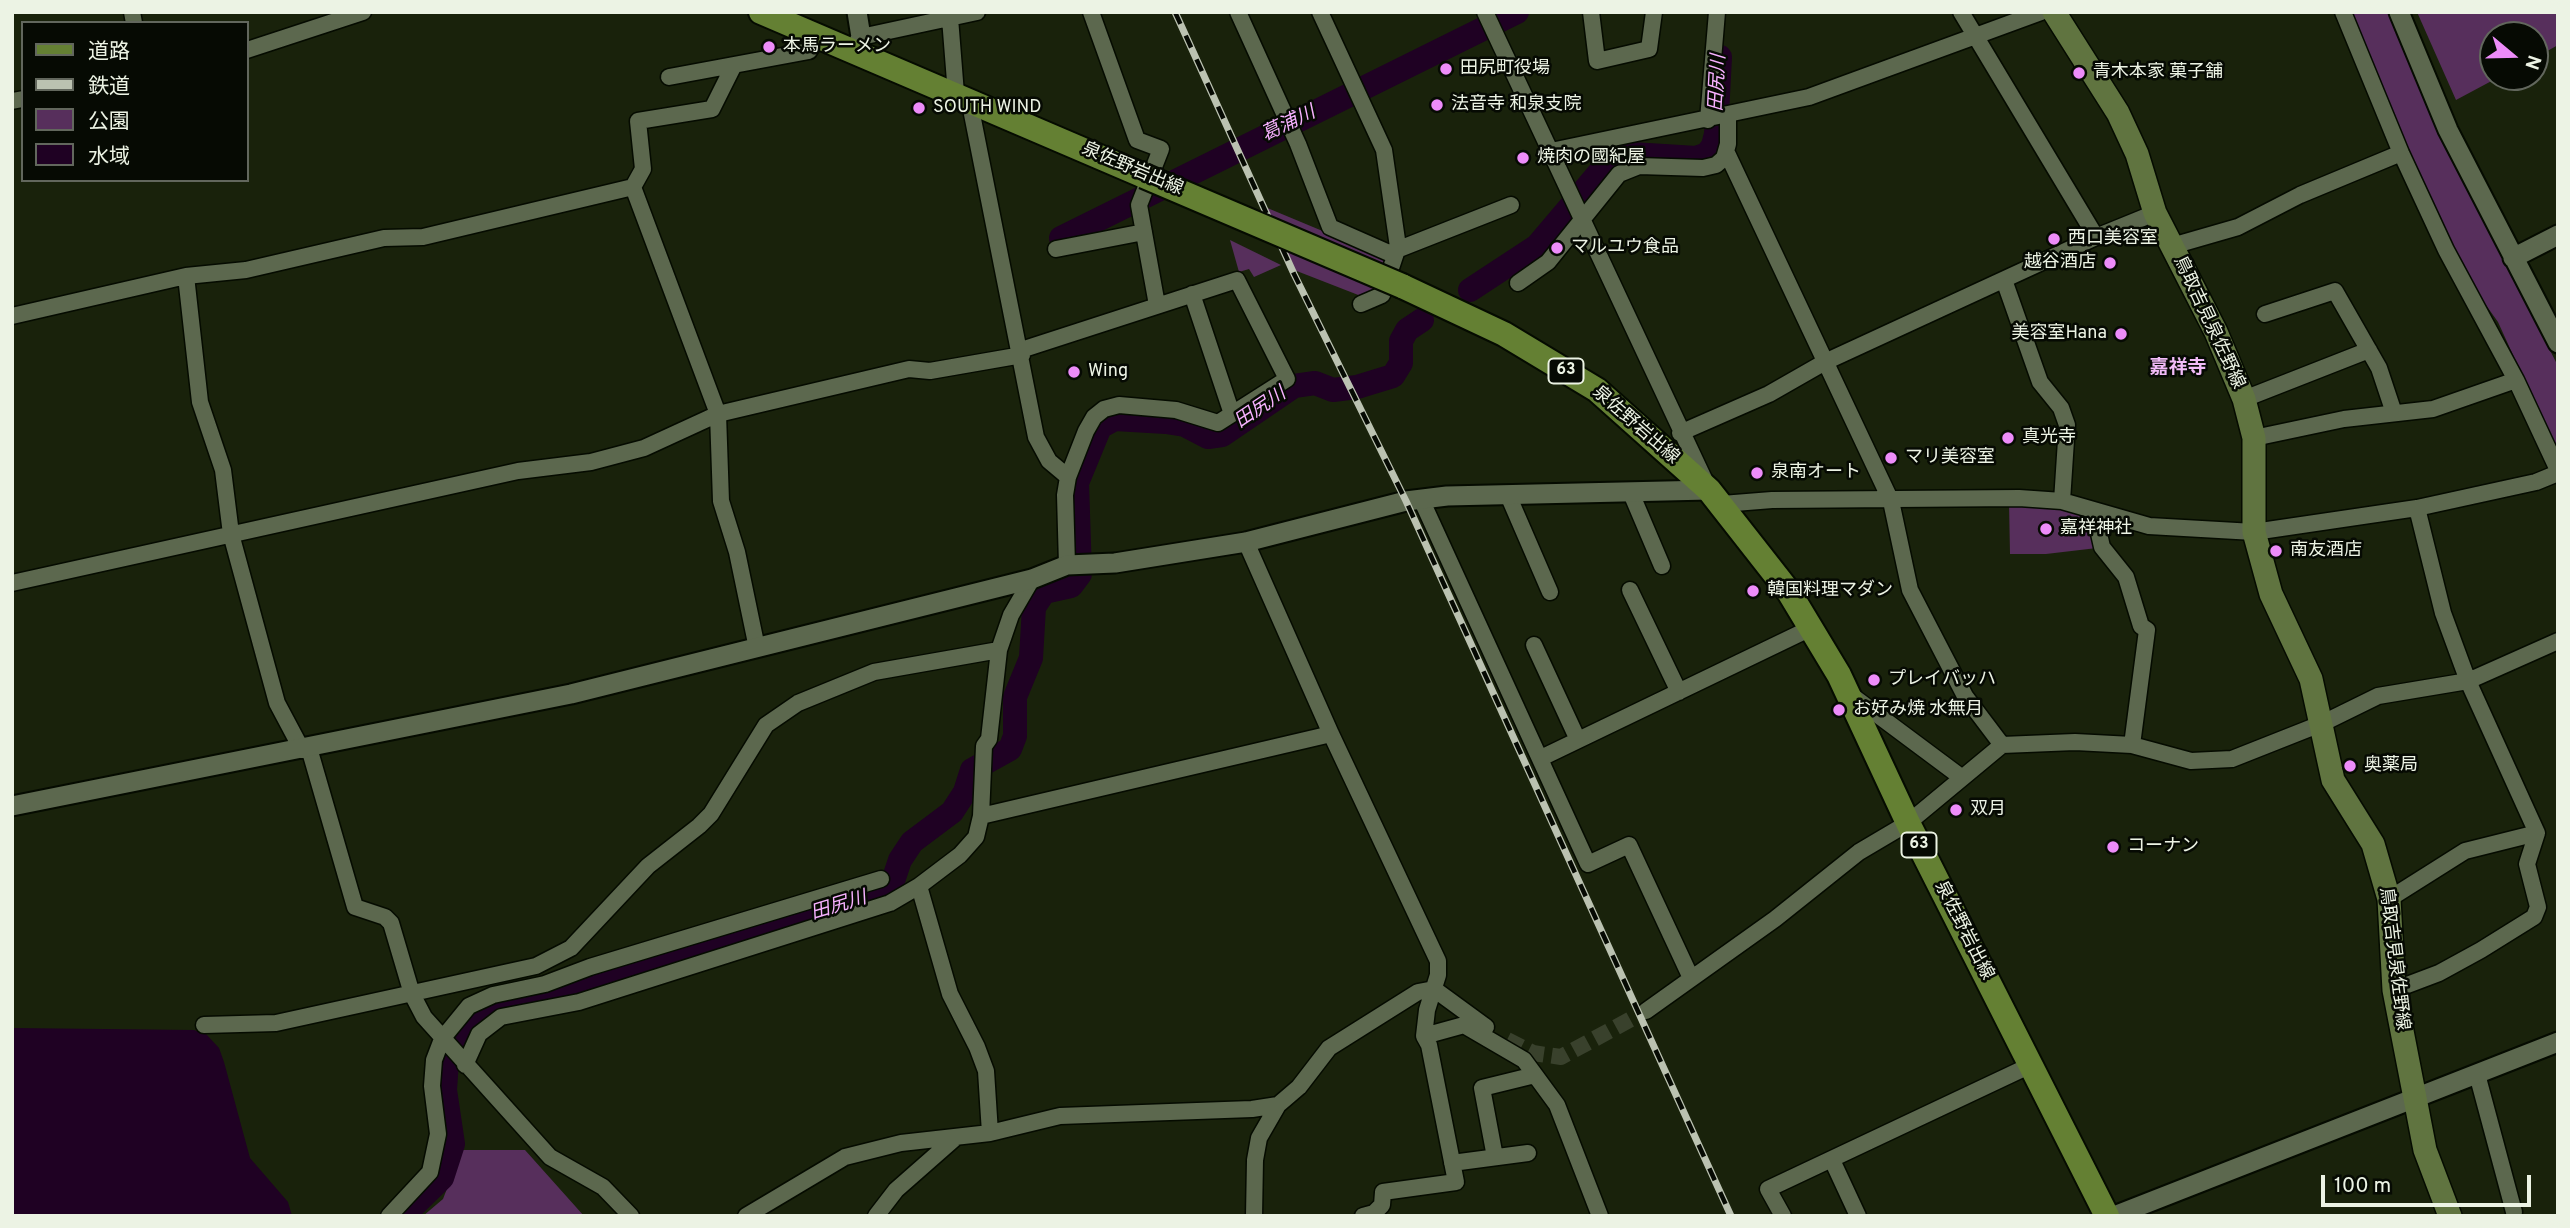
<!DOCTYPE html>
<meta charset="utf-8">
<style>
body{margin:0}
#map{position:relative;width:2570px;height:1228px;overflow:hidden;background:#19220b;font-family:Overpass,"Noto Sans JP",sans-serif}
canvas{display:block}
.frame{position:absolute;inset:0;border:14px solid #ecf3e4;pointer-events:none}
.legend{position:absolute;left:21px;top:21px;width:228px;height:161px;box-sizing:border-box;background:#060a03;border:2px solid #62675d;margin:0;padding:9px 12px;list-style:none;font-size:21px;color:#ecf3e4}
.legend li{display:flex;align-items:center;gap:14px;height:35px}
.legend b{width:35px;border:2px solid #62675d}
.north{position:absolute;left:2479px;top:21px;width:70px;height:70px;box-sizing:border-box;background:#060a03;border:2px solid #62675d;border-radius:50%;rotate:109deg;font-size:19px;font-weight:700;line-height:28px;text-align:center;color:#ecf3e4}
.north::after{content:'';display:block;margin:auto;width:24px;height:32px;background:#ed8cf9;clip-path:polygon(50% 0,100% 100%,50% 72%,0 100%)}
.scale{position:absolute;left:2321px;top:1175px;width:210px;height:32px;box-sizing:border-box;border:4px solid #ecf3e4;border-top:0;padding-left:9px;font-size:21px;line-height:24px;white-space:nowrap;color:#ecf3e4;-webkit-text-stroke:5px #060a03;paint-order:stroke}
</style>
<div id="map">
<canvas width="2570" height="1228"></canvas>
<div class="frame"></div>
<ul class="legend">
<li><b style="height:9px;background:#648033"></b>道路</li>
<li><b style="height:9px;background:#bbc2b1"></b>鉄道</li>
<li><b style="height:19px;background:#572f5c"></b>公園</li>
<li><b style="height:19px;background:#1f0123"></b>水域</li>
</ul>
<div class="north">N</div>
<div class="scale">100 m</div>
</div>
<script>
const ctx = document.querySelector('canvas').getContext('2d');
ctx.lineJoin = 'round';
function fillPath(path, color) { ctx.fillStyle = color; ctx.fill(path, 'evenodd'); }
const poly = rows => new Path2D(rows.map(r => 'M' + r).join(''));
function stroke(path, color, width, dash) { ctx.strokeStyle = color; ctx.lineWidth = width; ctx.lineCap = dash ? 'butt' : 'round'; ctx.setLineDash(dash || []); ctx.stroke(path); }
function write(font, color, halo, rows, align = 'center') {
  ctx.font = font + ' Overpass,"Noto Sans JP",sans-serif'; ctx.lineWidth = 5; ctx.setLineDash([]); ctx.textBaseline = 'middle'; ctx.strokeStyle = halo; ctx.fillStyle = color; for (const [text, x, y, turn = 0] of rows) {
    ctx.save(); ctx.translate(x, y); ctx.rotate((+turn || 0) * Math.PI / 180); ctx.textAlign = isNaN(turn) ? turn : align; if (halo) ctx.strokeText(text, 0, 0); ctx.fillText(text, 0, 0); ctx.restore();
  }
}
fillPath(poly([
 [2351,12,2389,12,2445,145,2558,366,2558,454,2498,322,2478,294,2424,189],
 [2417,12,2558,12,2558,45,2535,58,2535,35,2493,35,2493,77,2499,77,2456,100],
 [1265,207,1385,257,1391,271,1382,293,1366,298,1289,268],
 [1230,240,1281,265,1254,277,1249,269,1239,272],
 [2009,502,2032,502,2091,513,2097,548,2046,554,2010,554],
 [462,1150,525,1150,584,1216,423,1216,443,1199]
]), '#572f5c');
fillPath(poly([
 [12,1028,194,1030,206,1034,219,1048,224,1062,250,1158,288,1202,292,1216,12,1216]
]), '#1f0123');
stroke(poly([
 [1061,238,1517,12],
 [1470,290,1537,246,1604,167,1618,158,1632,154,1696,158,1707,154,1713,146,1716,134,1720,57],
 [403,1216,442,1178,453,1144,445,1090,447,1061,457,1037,471,1019,494,1004,705,949,884,893,892,884,900,860,912,842,952,812,965,792,972,770,1010,749,1015,736,1015,697,1031,658,1034,607,1044,592,1071,586,1080,574,1077,483,1100,427,1115,419,1166,422,1185,425,1208,437,1222,435,1294,386,1315,383,1333,390,1357,387,1393,376,1401,363,1401,341,1407,330,1422,320]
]), '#1f0123', 24);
stroke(poly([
 [1507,1040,1533,1053,1561,1057,1646,1011]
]), '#39412c', 16, [16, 8]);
const minor = poly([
 [132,12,134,23],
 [1091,12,1137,140,1161,149,1139,205,1157,305],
 [1238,12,1298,144,1330,227,1389,253,1511,205],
 [1320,12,1384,150,1398,247,1382,295,1361,304],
 [1485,12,1704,479],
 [1591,12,1597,61,1649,49,1654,12],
 [1961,12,2096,237],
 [2343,12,2401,153,2446,250,2516,380,2558,470],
 [950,18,956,94],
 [861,37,977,12],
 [247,50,363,12],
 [669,77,809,51,818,36],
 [969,99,1036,437,1049,461,1068,477,1065,495,1067,565],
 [12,101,23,99],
 [1708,120,1717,12],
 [1551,151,1809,97,2041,12],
 [1726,151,1891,501,1910,590,1965,696,2002,745],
 [633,187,718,414,721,501,737,552,757,648],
 [2172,246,2238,227,2300,195,2401,153],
 [1056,249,1144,232],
 [186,276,200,402,223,470,231,534,277,703,302,750],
 [2004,280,2040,382,2061,408,2067,425,2062,501],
 [1518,283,1548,262,1619,174,1639,166,1703,168,1716,165,1724,158,1728,144,1728,116],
 [1192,294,1232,414],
 [2265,314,2335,291,2379,368,2394,413],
 [12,316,186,276,246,270,384,238,423,237,633,187,643,169,638,121,712,109,734,65],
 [1021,350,1237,280,1287,379,1218,423,1176,410,1119,405,1104,409,1094,417,1086,431,1068,477],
 [2244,399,2369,350],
 [1680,433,1769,394,1825,362,2096,237,2155,213],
 [2254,438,2344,419,2433,409,2516,380],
 [1631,493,1662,566],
 [1508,495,1550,592],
 [1421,499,1588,864,1629,845,1691,978],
 [1722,504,1772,500,2019,498,2062,501,2149,526,2254,532,2417,508,2536,482,2558,473],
 [2094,511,2102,547,2126,577,2141,626,2147,630,2132,745],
 [1246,542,1331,734,1438,961,1438,975,1427,1010,1424,1036,1429,1045,1456,1182,1383,1192,1382,1205,1374,1213,1363,1216],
 [12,583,518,471,591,462,644,448,718,414,909,369,930,371,1022,355],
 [1630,590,1679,692],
 [1534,645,1578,740],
 [1851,695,1961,777],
 [309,748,355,907,385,917,391,923,412,994,424,1017,550,1157,603,1187,631,1216],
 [1541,758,1811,628],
 [981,816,1331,734],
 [2389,899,2465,851,2537,833],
 [1434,989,1486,1027],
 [2394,990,2439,973,2481,950,2534,917,2538,907,2527,864,2537,833,2468,681,2443,613,2417,508],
 [1646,1011,1775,919,1859,852,1908,823,2002,745,2075,742,2132,745,2191,761,2232,759,2323,723,2378,696,2468,681,2558,641],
 [204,1025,276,1023,536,966,571,948,648,866,699,826,711,814,766,725,798,703,874,672,999,650],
 [1424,1036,1464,1025,1524,1060,1557,1105,1600,1216],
 [465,1065,479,1034,501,1017,579,1002,890,903,919,886],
 [2477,1074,2514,1212],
 [990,1133,986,1071,977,1047,950,994,919,886,960,855,976,837,981,816,984,746,989,739,999,650,1011,615,1032,579],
 [1495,1157,1482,1088,1535,1075],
 [1832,1160,1858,1216],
 [1452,1163,1528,1153],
 [389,1216,430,1172,438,1134,432,1086,434,1060,442,1039,469,1006,493,995,545,984,590,967,881,879],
 [746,1216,845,1157,901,1143,990,1133,1060,1116,1252,1109,1278,1105],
 [876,1216,896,1190,954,1139],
 [1254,1216,1255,1160,1259,1138,1278,1105,1299,1087,1329,1048,1418,992,1434,989],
 [1783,1216,1768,1189,2031,1065]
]);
const tertiary = poly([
 [2399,12,2448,130,2558,343],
 [855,51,861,37,857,12],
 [2513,258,2558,235],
 [12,806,571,694,1032,579,1067,565,1115,563,1246,542,1406,501,1447,496,1709,490],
 [2114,1216,2558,1042]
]);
const secondary = poly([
 [2054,12,2118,113,2137,154,2155,213,2216,332,2244,399,2254,438,2254,532,2271,594,2311,679,2333,780,2373,844,2389,899,2394,990,2415,1098,2425,1150,2450,1216]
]);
const primary = poly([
 [761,12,1144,176],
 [1402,286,1504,334,1597,390,1709,490,1789,592,1839,675,1908,823,2107,1216]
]);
stroke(minor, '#050b00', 19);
stroke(tertiary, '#050b00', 23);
stroke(secondary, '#050b00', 26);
stroke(primary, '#050b00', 28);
stroke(minor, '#5c684e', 16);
stroke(tertiary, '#5c684e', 19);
stroke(secondary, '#607440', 23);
stroke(primary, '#648033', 24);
const rail = poly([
 [1175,12,1294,274,1406,501,1731,1216]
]);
stroke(rail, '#bbc2b1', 7);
stroke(rail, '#060a03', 4.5, [13]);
const primaryBridge = poly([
 [1144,176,1402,286]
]);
stroke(primaryBridge, '#050b00', 28, []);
stroke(primaryBridge, '#648033', 24);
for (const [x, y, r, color] of [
 [769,47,7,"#ed8cf9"],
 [1446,69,7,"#ed8cf9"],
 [2079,73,7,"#ed8cf9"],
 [1437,105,7,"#ed8cf9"],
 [919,108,7,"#ed8cf9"],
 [1523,158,7,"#ed8cf9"],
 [2054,239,7,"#ed8cf9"],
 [1557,248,7,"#ed8cf9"],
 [2110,263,7,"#ed8cf9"],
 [2121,334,7,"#ed8cf9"],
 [1074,372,7,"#ed8cf9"],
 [2008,438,7,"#ed8cf9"],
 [1891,458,7,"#ed8cf9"],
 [1757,473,7,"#ed8cf9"],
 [2046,529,7,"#ed8cf9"],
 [2276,551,7,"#ed8cf9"],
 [1753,591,7,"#ed8cf9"],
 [1874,680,7,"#ed8cf9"],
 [1839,710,7,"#ed8cf9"],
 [2350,766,7,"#ed8cf9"],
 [1956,810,7,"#ed8cf9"],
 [2113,847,7,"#ed8cf9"]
]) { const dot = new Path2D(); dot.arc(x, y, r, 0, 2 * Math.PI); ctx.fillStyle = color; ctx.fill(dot); stroke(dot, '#060a03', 2.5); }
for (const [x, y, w] of [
 [1566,371,35],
 [1919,845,35]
]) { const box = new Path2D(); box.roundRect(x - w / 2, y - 12.5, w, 25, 5); ctx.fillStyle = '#060a03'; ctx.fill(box); stroke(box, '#ecf3e4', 2); }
write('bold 16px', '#ecf3e4', null, [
 ["63",1566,371],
 ["63",1919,845]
]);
write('18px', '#ecf3e4', '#060a03', [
 ["本馬ラーメン",783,47],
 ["田尻町役場",1460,69],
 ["青木本家 菓子舗",2093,73],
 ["法音寺 和泉支院",1451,105],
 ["SOUTH WIND",933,108],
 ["焼肉の國紀屋",1537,158],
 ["西口美容室",2068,239],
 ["マルユウ食品",1571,248],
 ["越谷酒店",2096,263,"right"],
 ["美容室Hana",2107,334,"right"],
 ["Wing",1088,372],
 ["真光寺",2022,438],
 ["マリ美容室",1905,458],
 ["泉南オート",1771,473],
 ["嘉祥神社",2060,529],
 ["南友酒店",2290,551],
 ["韓国料理マダン",1767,591],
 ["プレイバッハ",1888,680],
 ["お好み焼 水無月",1853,710],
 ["奥薬局",2364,766],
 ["双月",1970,810],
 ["コーナン",2127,847]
], 'left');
write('18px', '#ecf3e4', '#060a03', [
 ["泉佐野岩出線",1132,170,23],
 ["鳥取吉見泉佐野線",2208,323,65],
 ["泉佐野岩出線",1635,426,41],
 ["泉佐野岩出線",1963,931,63],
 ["鳥取吉見泉佐野線",2393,959,83]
]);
write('italic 19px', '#f7b1ff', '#060a03', [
 ["田尻川",1719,83,-87],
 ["葛浦川",1289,125,-26],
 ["田尻川",1261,409,-34],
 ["田尻川",839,907,-17]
]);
write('bold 19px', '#f1bbf7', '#060a03', [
 ["嘉祥寺",2178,369]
]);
</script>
